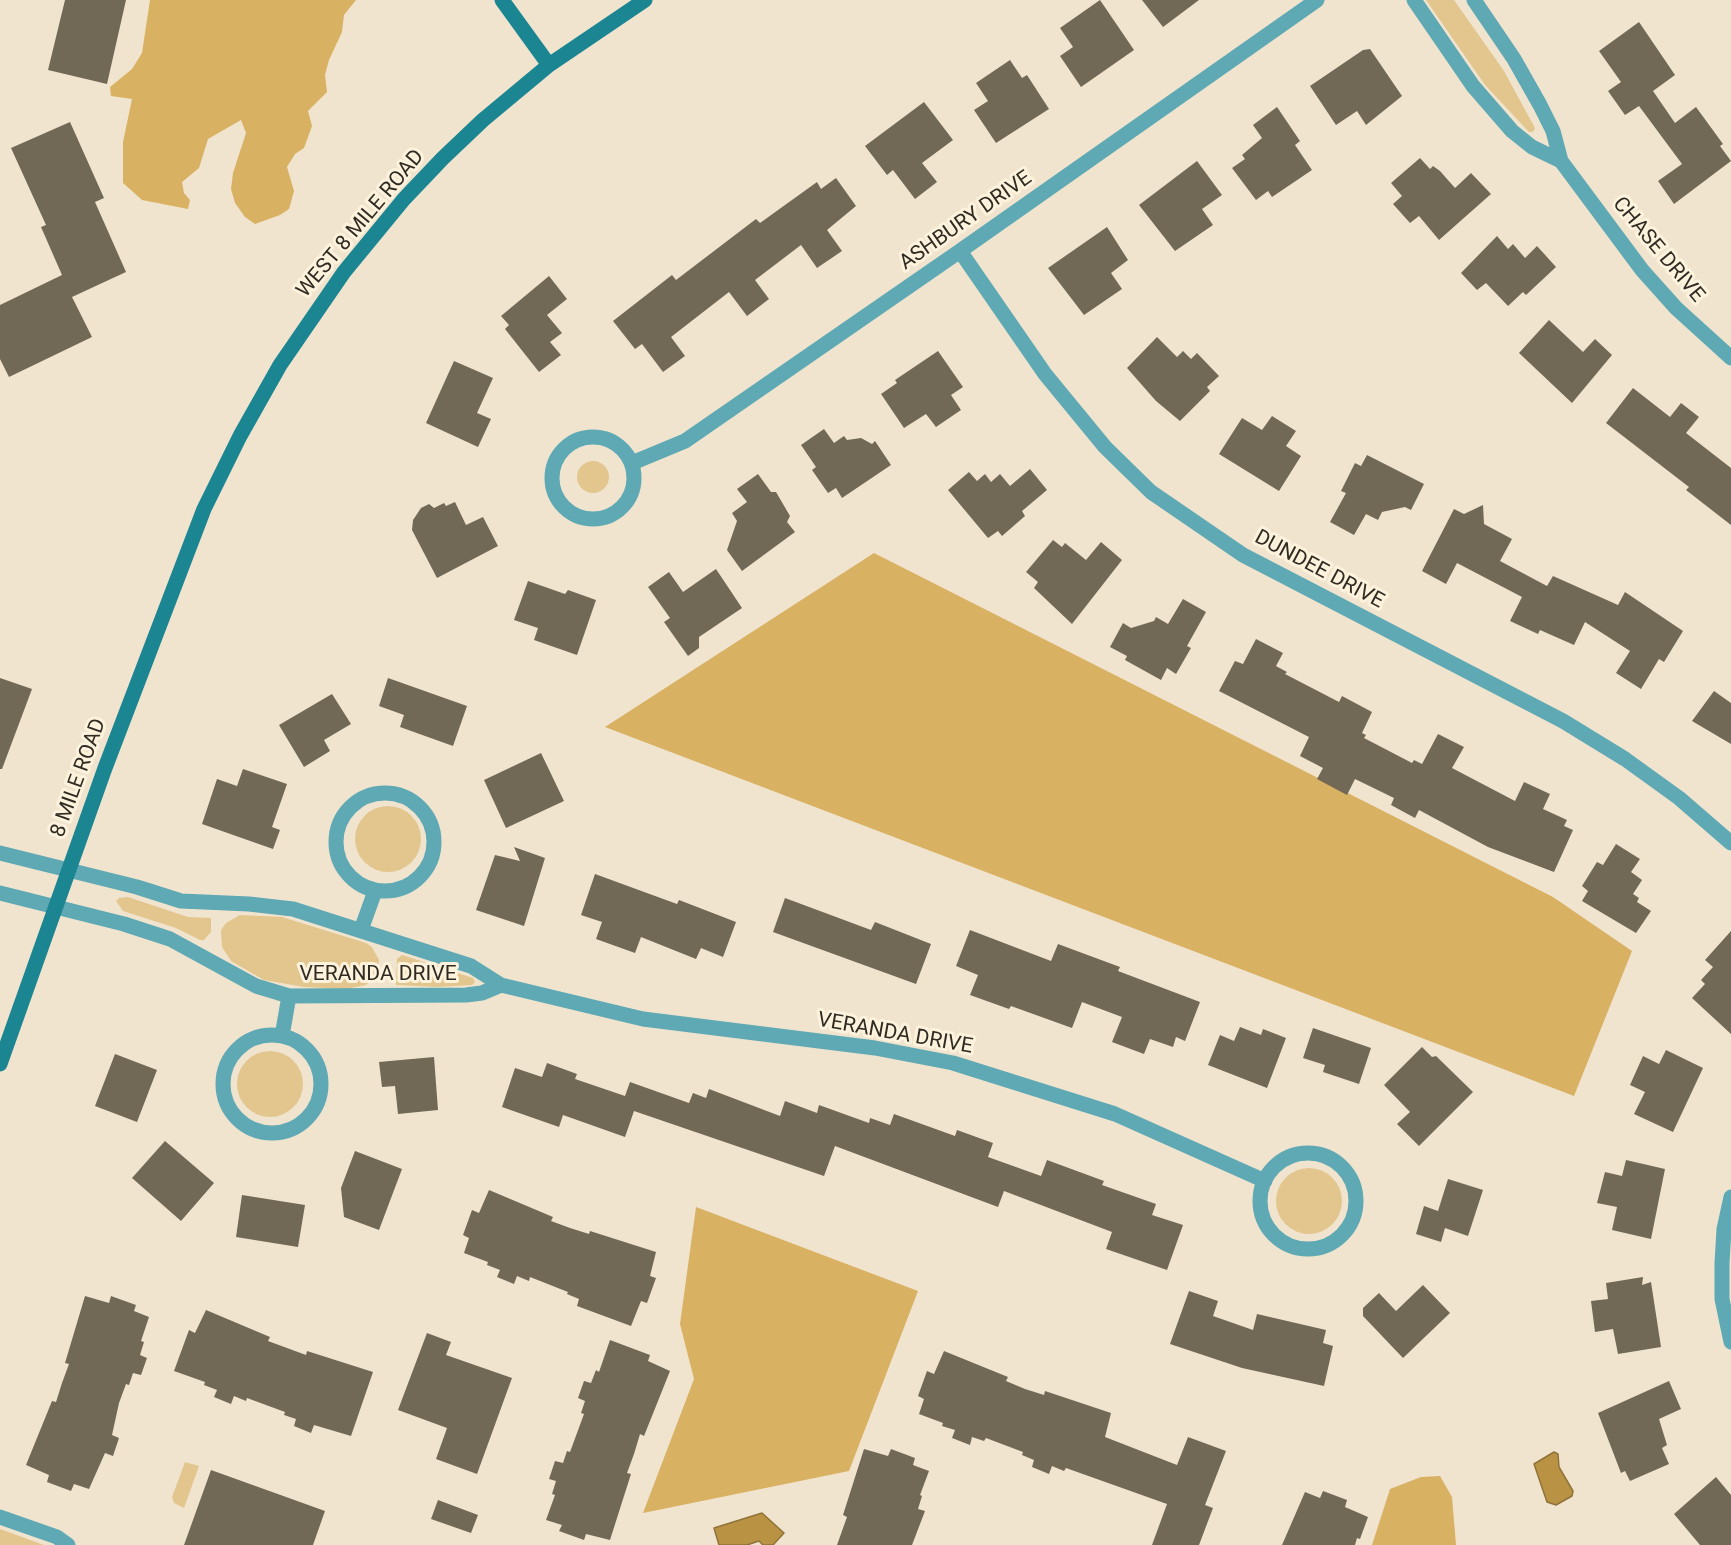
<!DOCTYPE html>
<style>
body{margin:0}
canvas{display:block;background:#f0e4cf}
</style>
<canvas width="1731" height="1545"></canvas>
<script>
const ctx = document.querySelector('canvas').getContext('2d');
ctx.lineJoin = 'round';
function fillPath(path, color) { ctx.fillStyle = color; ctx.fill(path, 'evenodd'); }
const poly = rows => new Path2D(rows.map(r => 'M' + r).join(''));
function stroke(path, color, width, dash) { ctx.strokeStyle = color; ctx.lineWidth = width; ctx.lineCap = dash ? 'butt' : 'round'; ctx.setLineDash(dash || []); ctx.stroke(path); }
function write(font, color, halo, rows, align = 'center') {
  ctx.font = font + ' Roboto,sans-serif'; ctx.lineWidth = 6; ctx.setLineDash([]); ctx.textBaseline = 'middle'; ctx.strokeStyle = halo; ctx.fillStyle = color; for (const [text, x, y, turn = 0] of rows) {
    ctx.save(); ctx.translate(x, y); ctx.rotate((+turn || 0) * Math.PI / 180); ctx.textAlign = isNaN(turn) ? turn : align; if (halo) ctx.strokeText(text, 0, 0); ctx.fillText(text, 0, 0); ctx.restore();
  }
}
fillPath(poly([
 [1426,0,1454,0,1504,71,1535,128,1533,132,1529,132,1485,85],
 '577 477a16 16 0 1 1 32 0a16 16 0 1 1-32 0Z',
 '355 839a33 33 0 1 1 66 0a33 33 0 1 1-66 0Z',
 [128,897,188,917,211,918,211,932,204,940,200,940,176,928,123,911,116,901,119,898],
 [240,915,282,917,366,943,372,947,379,960,377,975,366,985,346,989,304,987,264,980,231,961,222,947,221,930,226,923],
 [402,955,473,978,475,982,472,985,437,987,396,985,397,959],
 '237 1084a33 33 0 1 1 66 0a33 33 0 1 1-66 0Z',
 '1276 1201a33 33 0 1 1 66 0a33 33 0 1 1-66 0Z',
 [185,1462,199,1466,184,1508,174,1503,172,1497],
 [0,1529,44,1545,0,1545]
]), '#e3c68e');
fillPath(poly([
 [150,0,356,0,344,15,342,32,329,60,325,75,327,92,308,111,312,126,304,148,295,154,287,167,294,191,289,209,280,215,255,224,245,217,235,203,231,189,233,173,246,133,241,120,208,139,199,168,182,182,184,193,190,200,188,209,142,200,123,183,123,142,132,99,111,96,110,87,132,69,142,53],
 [874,553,1553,897,1632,951,1574,1096,605,727],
 [696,1207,918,1291,849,1471,643,1513,694,1379,680,1324],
 [1440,1476,1452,1497,1456,1545,1372,1545,1390,1489,1421,1477]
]), '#d9b163');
const water = poly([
 [1554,1452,1558,1454,1559,1467,1573,1491,1572,1496,1556,1505,1547,1502,1534,1464,1554,1452],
 [762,1513,784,1533,773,1545,763,1545,759,1541,747,1545,719,1545,714,1528,762,1513]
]);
fillPath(water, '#b99243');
stroke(water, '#907339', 1.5);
fillPath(poly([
 [65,0,126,0,107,84,48,70],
 [1100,0,1134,50,1081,87,1060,56,1073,47,1060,28],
 [1142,0,1199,0,1163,27],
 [1639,22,1675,75,1653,91,1675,123,1696,107,1723,144,1720,146,1731,161,1674,204,1658,181,1682,164,1639,106,1625,115,1608,91,1621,82,1599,51],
 [1370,49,1402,96,1366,125,1357,111,1336,125,1310,86,1363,50],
 [1010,60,1022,78,1027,75,1049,109,996,143,974,110,988,101,976,83],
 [924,102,953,140,922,163,937,182,915,199,893,170,887,175,865,146],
 [1277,107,1300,141,1295,145,1312,170,1272,197,1268,191,1256,200,1232,168,1245,159,1242,155,1262,138,1253,125],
 [70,122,104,198,95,202,126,272,72,297,92,337,9,377,0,359,0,305,62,275,41,227,46,225,11,148],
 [1420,158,1430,169,1433,166,1440,171,1455,188,1471,173,1491,194,1439,240,1419,216,1410,223,1393,204,1402,196,1391,183],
 [1197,161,1222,195,1202,209,1213,225,1175,251,1139,205],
 [836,178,856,206,827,230,842,251,817,268,801,245,755,280,769,299,747,316,729,292,671,337,685,356,663,372,642,344,635,349,613,321,672,275,676,280,756,219,760,223,817,182,821,189],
 [1107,227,1128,260,1111,273,1122,289,1084,315,1048,268],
 [1497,236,1508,249,1513,244,1525,258,1537,246,1556,267,1526,295,1523,292,1508,306,1486,283,1477,290,1461,273],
 [549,276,567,299,547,315,562,333,550,342,561,355,539,372,505,329,509,325,501,316],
 [1549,320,1583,352,1595,339,1612,355,1572,403,1519,353],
 [1157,337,1177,357,1183,351,1191,359,1197,353,1219,376,1207,387,1210,391,1180,421,1156,401,1127,368],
 [938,351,963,387,951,395,961,410,936,427,926,414,904,428,881,394,897,383,895,380],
 [454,361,493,378,477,413,491,419,478,447,426,423],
 [1633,388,1670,417,1681,403,1699,417,1686,433,1731,468,1731,525,1686,490,1689,487,1606,423],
 [1272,416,1296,431,1286,446,1301,456,1279,491,1219,454,1242,418,1262,430],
 [824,429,834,443,844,436,847,440,861,438,872,444,875,441,891,465,842,498,836,488,828,493,812,470,816,467,801,445],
 [1367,455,1424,484,1411,510,1405,507,1382,512,1378,520,1366,514,1354,535,1330,522,1346,493,1341,491,1355,463,1361,466],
 [1030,469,1047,490,1022,511,1025,516,1002,536,998,531,988,538,948,490,969,472,977,481,985,474,991,482,1000,474,1010,486],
 [758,474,771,492,776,492,790,516,787,522,795,532,742,571,727,550,737,521,732,513,747,502,737,489],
 [455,502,466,525,483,517,498,546,437,578,412,530,413,520,421,508,429,504,434,508,444,503,446,506],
 [1483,505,1484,524,1512,539,1500,561,1547,586,1553,576,1618,605,1625,592,1683,631,1664,662,1659,659,1641,689,1616,673,1630,651,1585,622,1574,645,1540,630,1538,634,1510,621,1522,597,1457,563,1446,584,1422,571,1454,509,1464,514],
 [1053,540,1062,547,1065,543,1086,560,1101,542,1122,560,1072,624,1034,588,1038,582,1026,572],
 [716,569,742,608,699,637,699,648,688,656,664,622,670,618,648,587,669,572,683,592],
 [528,581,565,594,568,590,596,600,577,655,534,640,538,628,514,620],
 [1183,599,1206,612,1187,646,1191,648,1176,674,1167,668,1161,680,1125,660,1127,656,1110,647,1123,623,1131,628,1154,621,1156,617,1168,624],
 [1256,639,1283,653,1276,666,1287,672,1285,674,1339,702,1342,696,1372,712,1362,733,1366,735,1364,738,1412,763,1414,760,1422,764,1438,734,1464,747,1452,768,1515,801,1524,782,1550,794,1543,809,1567,820,1564,826,1573,830,1554,872,1488,847,1419,810,1415,818,1391,805,1394,798,1355,779,1347,795,1317,779,1323,768,1300,756,1309,737,1219,691,1235,661,1243,664],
 [0,678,32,689,2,769,0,769],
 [388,678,467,706,453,746,400,727,404,715,379,706],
 [1714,691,1731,703,1731,744,1692,721],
 [332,694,351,724,324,740,330,751,304,767,279,725],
 [541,753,564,801,506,828,484,780],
 [243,769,287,784,272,827,280,830,273,849,202,824,217,779,237,786],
 [1616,844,1640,859,1631,872,1642,880,1633,894,1639,898,1637,902,1651,911,1636,933,1582,901,1588,891,1582,886,1597,862,1603,865],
 [514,847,545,858,524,926,476,910,495,855,520,861],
 [595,874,677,904,679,900,736,922,723,957,701,948,696,959,641,937,635,953,596,939,602,922,581,915],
 [785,898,871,930,875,922,931,944,916,984,773,932],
 [970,930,1051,961,1058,944,1120,967,1118,971,1200,1002,1185,1041,1176,1037,1173,1047,1150,1039,1144,1054,1112,1042,1122,1017,1082,1002,1072,1028,1011,1006,1009,1009,970,995,978,975,956,966],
 [1731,931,1731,1034,1692,998,1705,984,1701,980,1713,967,1705,960],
 [1240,1027,1261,1035,1263,1029,1286,1038,1267,1088,1208,1065,1220,1035,1234,1041],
 [1313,1028,1371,1048,1359,1084,1323,1072,1325,1065,1303,1058],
 [1422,1047,1432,1057,1436,1056,1473,1092,1419,1146,1397,1124,1410,1112,1384,1085],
 [1666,1050,1703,1068,1673,1132,1634,1114,1645,1092,1630,1085,1643,1056,1659,1064],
 [115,1054,157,1070,137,1122,95,1106],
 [434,1057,438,1110,398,1114,395,1086,382,1087,379,1062],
 [547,1063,577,1074,575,1079,625,1096,630,1082,689,1103,693,1093,706,1098,709,1089,780,1116,785,1101,817,1113,819,1105,869,1123,870,1118,890,1125,894,1114,955,1136,957,1130,993,1143,988,1157,1041,1176,1047,1160,1104,1181,1102,1185,1156,1204,1152,1215,1183,1225,1167,1270,1106,1249,1112,1232,1004,1191,998,1207,835,1146,824,1176,634,1111,625,1137,563,1115,559,1127,502,1107,515,1068,542,1077],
 [165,1141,214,1183,181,1221,132,1178],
 [355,1151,402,1169,379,1230,344,1217,341,1188],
 [1626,1160,1665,1169,1651,1239,1612,1230,1617,1207,1597,1203,1605,1172,1622,1176],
 [1448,1179,1483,1190,1468,1236,1445,1228,1441,1242,1416,1234,1424,1206,1438,1211],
 [489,1190,553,1217,551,1221,570,1228,589,1234,590,1231,656,1252,650,1276,656,1278,647,1303,641,1301,631,1326,577,1306,579,1299,567,1294,568,1292,530,1277,529,1281,517,1276,514,1284,497,1277,500,1270,487,1265,488,1262,464,1253,469,1238,463,1235,472,1210,479,1213],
 [242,1195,305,1205,298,1247,236,1237],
 [1643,1277,1642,1285,1651,1282,1661,1347,1618,1354,1613,1329,1595,1332,1591,1301,1608,1299,1606,1283],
 [1423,1285,1450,1313,1403,1358,1363,1316,1363,1308,1379,1293,1396,1311],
 [1189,1291,1218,1301,1213,1316,1253,1330,1257,1314,1326,1330,1323,1343,1333,1346,1324,1386,1242,1368,1170,1344],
 [85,1296,109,1303,111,1296,136,1305,134,1311,149,1317,141,1341,144,1342,140,1355,147,1358,141,1375,133,1373,129,1385,126,1384,119,1403,112,1435,119,1438,113,1456,105,1453,89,1489,74,1484,71,1491,47,1482,49,1475,26,1465,52,1401,56,1402,62,1383,69,1364,65,1363],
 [206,1310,270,1337,268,1341,306,1355,307,1351,373,1372,351,1436,314,1425,311,1433,294,1426,296,1419,284,1415,285,1412,247,1398,246,1401,234,1396,231,1404,214,1397,217,1390,204,1385,205,1382,174,1371,189,1330,195,1333],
 [427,1333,451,1342,446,1355,512,1378,477,1474,436,1459,447,1428,398,1410],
 [610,1340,650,1355,648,1361,670,1371,644,1436,640,1434,634,1454,627,1473,631,1474,610,1540,586,1534,584,1540,559,1531,562,1525,546,1520,555,1495,552,1494,556,1481,549,1479,555,1461,563,1463,567,1451,570,1452,584,1414,581,1413,585,1401,578,1398,584,1381,591,1383,596,1370,599,1372],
 [944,1351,1008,1377,1006,1381,1025,1389,1044,1395,1045,1391,1111,1413,1105,1437,1177,1465,1188,1437,1226,1451,1205,1505,1213,1508,1199,1545,1152,1545,1167,1504,1066,1468,1064,1471,1052,1466,1049,1474,1032,1467,1034,1460,1022,1455,1023,1452,986,1438,984,1441,972,1437,970,1445,952,1438,955,1430,942,1426,943,1423,919,1414,924,1399,918,1396,927,1371,934,1374],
 [1669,1381,1681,1409,1659,1419,1667,1445,1662,1448,1669,1464,1630,1481,1625,1471,1621,1473,1598,1413],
 [864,1449,888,1456,891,1449,915,1458,913,1465,929,1471,920,1495,922,1496,918,1509,925,1511,912,1545,837,1545,847,1517,843,1515],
 [211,1470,325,1511,313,1545,184,1545],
 [1716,1477,1731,1495,1731,1545,1700,1545,1674,1514],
 [1323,1491,1347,1500,1345,1507,1368,1517,1360,1539,1357,1538,1355,1545,1282,1545,1305,1492,1320,1498],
 [438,1500,478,1515,471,1533,431,1519]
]), '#726856');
stroke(poly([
 [1414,0,1473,86,1512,131,1532,147,1561,161],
 [1474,0,1514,59,1540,105,1553,131,1561,161,1642,270,1676,308,1731,358],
 [960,251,1045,374,1105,447,1151,492,1243,555,1563,721,1625,759,1679,798,1731,843],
 '552 478a41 41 0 1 1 82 0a41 41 0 1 1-82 0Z',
 [632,463,685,441,960,251,1317,0],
 '336 842a49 49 0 1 1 98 0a49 49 0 1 1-98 0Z',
 [0,853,137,887,181,901,249,904,293,909,471,966,501,985,643,1019,875,1048,953,1063,1115,1114,1265,1181],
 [0,893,124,924,170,939,256,986,289,996,466,995,482,993,501,985],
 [361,930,375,891],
 '223 1084a49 49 0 1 1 98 0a49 49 0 1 1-98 0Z',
 [282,1036,289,996],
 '1260 1201a48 48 0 1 1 96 0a48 48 0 1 1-96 0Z',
 [1731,1197,1724,1229,1722,1263,1722,1299,1731,1342],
 [0,1517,57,1537,68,1545]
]), '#5ea9b3', 15);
stroke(poly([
 [502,0,549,65],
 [0,1064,105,768,204,509,240,436,280,365,344,272,404,199,443,158,483,120,549,65,645,0]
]), '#1b8692', 15);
write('21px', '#302b23', '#fdf2dc', [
 ["ASHBURY DRIVE",966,221,-35],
 ["WEST 8 MILE ROAD",361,224,-50],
 ["CHASE DRIVE",1658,250,50],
 ["DUNDEE DRIVE",1319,570,28],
 ["8 MILE ROAD",79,778,-70],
 ["VERANDA DRIVE",378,975],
 ["VERANDA DRIVE",895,1034,10]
]);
</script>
